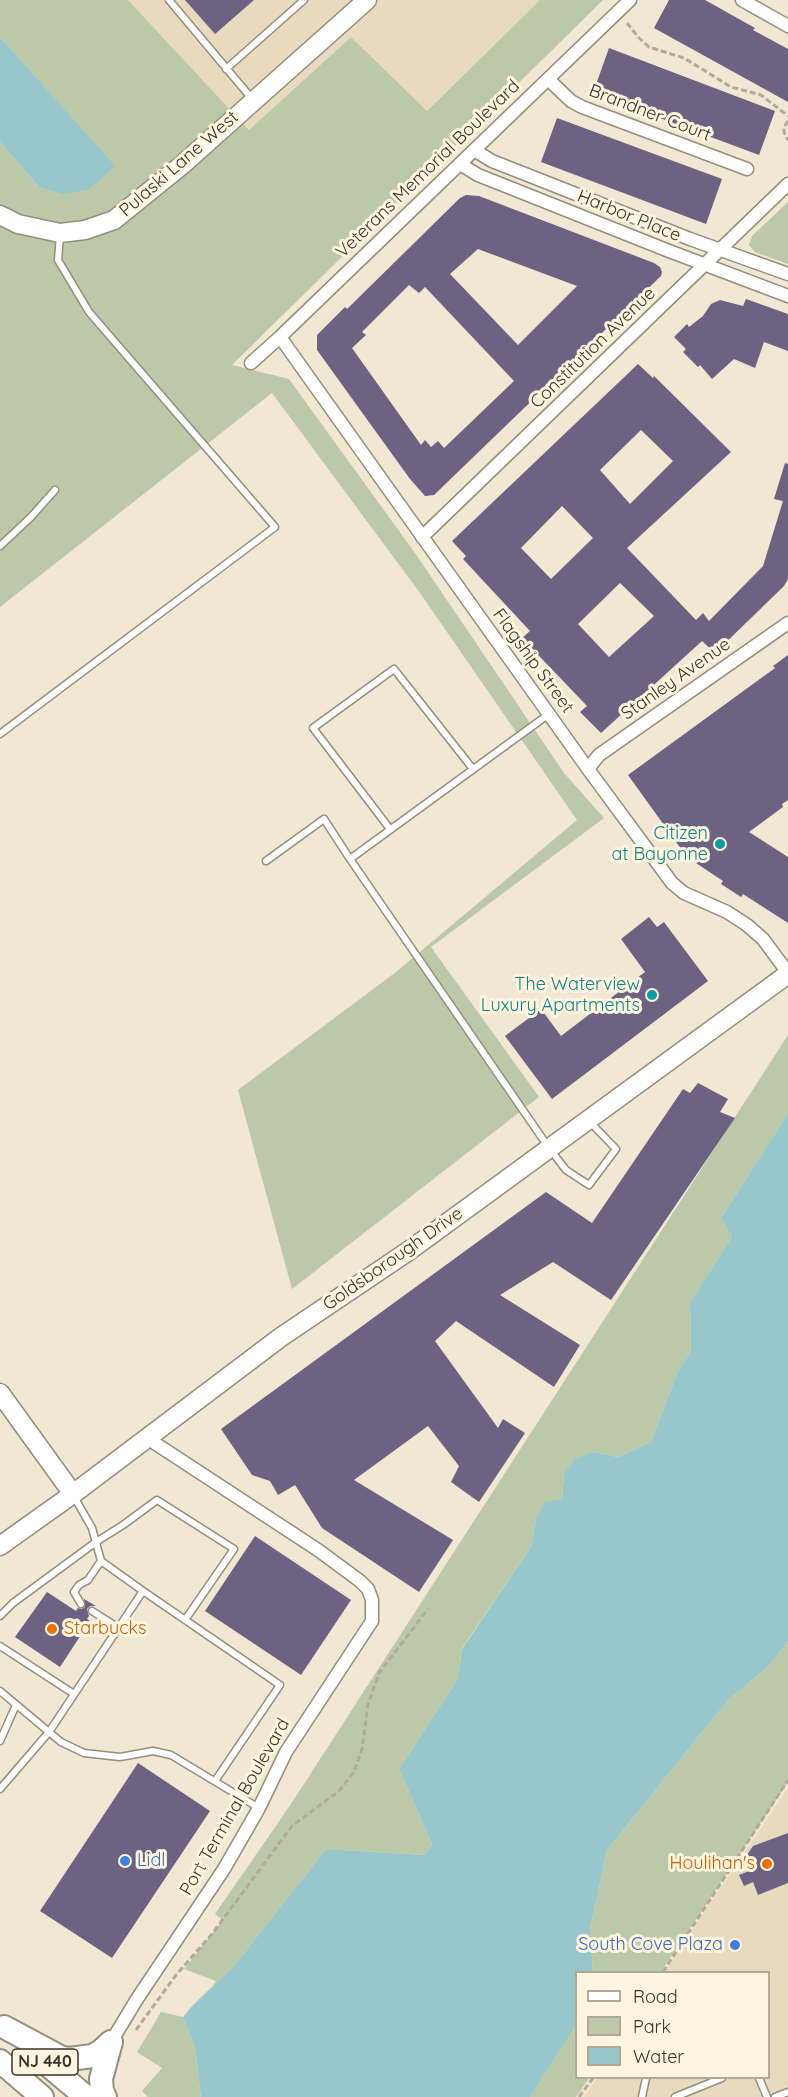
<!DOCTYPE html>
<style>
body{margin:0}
#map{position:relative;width:788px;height:2097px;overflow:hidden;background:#f1e7d2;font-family:Quicksand,sans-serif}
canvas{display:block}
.legend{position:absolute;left:575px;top:1971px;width:195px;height:108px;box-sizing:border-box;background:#fff5df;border:2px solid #b0a898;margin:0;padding:8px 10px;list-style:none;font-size:18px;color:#39352d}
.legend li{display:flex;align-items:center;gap:12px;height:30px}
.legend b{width:30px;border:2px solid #b0a898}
</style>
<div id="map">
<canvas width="788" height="2097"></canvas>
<ul class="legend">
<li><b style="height:8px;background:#fff"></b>Road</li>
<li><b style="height:16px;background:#bbc9a9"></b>Park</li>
<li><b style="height:16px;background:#97c7cb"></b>Water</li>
</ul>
</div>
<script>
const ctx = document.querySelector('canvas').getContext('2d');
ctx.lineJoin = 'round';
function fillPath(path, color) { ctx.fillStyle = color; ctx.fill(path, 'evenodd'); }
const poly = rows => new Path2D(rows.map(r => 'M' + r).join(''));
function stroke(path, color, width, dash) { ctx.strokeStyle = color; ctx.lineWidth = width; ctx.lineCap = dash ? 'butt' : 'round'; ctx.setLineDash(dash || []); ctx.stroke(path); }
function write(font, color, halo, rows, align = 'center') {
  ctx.font = font + ' Quicksand,sans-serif'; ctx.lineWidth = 6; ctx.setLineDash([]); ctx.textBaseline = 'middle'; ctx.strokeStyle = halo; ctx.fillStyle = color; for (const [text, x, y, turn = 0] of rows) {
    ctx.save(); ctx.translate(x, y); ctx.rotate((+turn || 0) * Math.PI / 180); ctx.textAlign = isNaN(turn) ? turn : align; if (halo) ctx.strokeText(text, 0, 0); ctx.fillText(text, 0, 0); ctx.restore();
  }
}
fillPath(poly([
 [128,0,540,0,427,111,351,37,249,130],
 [788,1788,788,2097,584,2097,597,2078,768,2078,768,1972,664,1972]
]), '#e7dabe');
fillPath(poly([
 [0,0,128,0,249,130,351,37,427,111,540,0,603,0,232,365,289,379,415,553,564,773,604,818,431,947,539,1097,292,1289,238,1090,396,972,577,820,420,593,272,393,0,607,0,142,39,187,114,166,0,37],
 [788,202,788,264,755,252,749,245,752,236],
 [788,1035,788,1113,721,1218,732,1237,690,1302,691,1351,678,1371,651,1442,618,1457,593,1452,564,1474,562,1499,536,1518,531,1547,462,1648,457,1680,399,1769,432,1844,425,1855,326,1849,233,1967,213,1986,216,1981,184,1969,223,1920,215,1914,291,1804],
 [788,1641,788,1782,661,1972,593,1972,590,1930,607,1850,729,1699,769,1666],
 [161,2012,183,2017,195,2048,201,2097,148,2097,142,2091,162,2068,137,2052],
 [576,2026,576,2078,589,2078,576,2097,530,2097]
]), '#bbc9a9');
fillPath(poly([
 [0,37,115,166,89,189,64,194,39,187,0,142],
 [788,1113,788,1641,769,1666,729,1699,607,1850,590,1930,593,1972,576,1972,576,2026,530,2097,201,2097,195,2048,183,2017,194,2004,233,1967,326,1849,425,1855,432,1844,399,1769,457,1680,462,1649,531,1547,536,1518,545,1502,562,1499,564,1474,575,1459,593,1452,618,1457,651,1442,678,1371,691,1351,690,1302,732,1237,721,1218]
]), '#97c7cb');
fillPath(poly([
 [185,0,254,0,215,34],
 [669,0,705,0,755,28,753,30,788,49,788,102,654,28],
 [609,48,775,111,759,155,593,93],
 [557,118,722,179,706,224,541,162],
 [466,195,479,196,654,263,660,267,662,272,661,276,434,495,425,496,410,479,317,350,317,335,345,307,347,309,460,198],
 [478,249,577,286,518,345,450,274],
 [409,285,419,293,425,287,514,381,444,448,438,441,431,447,425,440,421,445,352,348,366,335,362,332],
 [746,299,788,314,788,351,764,342,755,368,734,359,712,379,700,365,698,367,683,352,686,349,674,337,687,324,689,327,703,316,711,304,720,300,743,306],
 [638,364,653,378,654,376,731,452,627,548,696,620,703,613,709,621,763,566,783,501,774,499,785,463,788,464,788,579,784,586,715,653,702,641,601,733,580,712,587,706,522,638,530,631,463,559,466,556,452,541],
 [641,430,673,461,630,504,600,470],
 [562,506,593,538,551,579,521,548],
 [620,583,654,616,609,657,578,624],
 [788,655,788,800,782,804,783,807,749,832,788,857,788,923,743,894,741,897,721,884,723,881,687,857,628,775,775,668,773,666],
 [649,917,657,927,664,922,708,981,552,1099,505,1036,541,1009,561,1036,645,972,621,939],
 [698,1083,728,1099,720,1112,735,1118,611,1300,553,1262,500,1295,580,1345,554,1387,456,1321,435,1341,498,1428,503,1419,525,1433,479,1502,451,1482,459,1466,428,1426,354,1480,453,1540,419,1592,322,1528,295,1485,278,1495,270,1481,252,1475,221,1429,546,1192,592,1223,683,1089,690,1093],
 [255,1536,351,1600,301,1675,205,1611],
 [47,1592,76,1611,78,1608,82,1609,85,1607,84,1599,96,1606,90,1606,87,1609,89,1616,87,1619,90,1621,60,1667,15,1637],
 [138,1763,210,1811,112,1958,40,1911],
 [788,1833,788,1883,758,1895,753,1882,744,1886,739,1875,749,1871,745,1858,753,1846]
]), '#6c6282');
const lane = poly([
 [169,0,253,100],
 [226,69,304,0],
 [0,546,31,517,55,490],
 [0,734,275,527,89,312,58,260,60,236],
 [390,829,313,728,394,669,473,769],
 [350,859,549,714],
 [266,861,324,819,350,859,549,1148,566,1170,589,1185,616,1149,589,1121],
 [143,1591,280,1685,215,1781],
 [81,1604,74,1592,79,1585,88,1580,101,1561],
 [92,1611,119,1628],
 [0,1616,13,1603,96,1542,123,1525,157,1500,234,1549,185,1620],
 [0,1646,74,1694],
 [0,1691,61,1742,84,1753,120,1757,153,1751,171,1755,259,1808],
 [0,1741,16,1705],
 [0,1789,49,1732,143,1591,101,1561,92,1528,73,1495],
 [759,2078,767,2097],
 [642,2097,646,2078],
 [675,2097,722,2078],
 [775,2097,788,2092]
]);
const street = poly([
 [742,0,788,26],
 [548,79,571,101,582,107,747,169],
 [474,150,492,161,690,239,788,274],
 [460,164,478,175,669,251,788,296],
 [280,337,588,769,672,883,684,893,727,912,747,925,763,939,788,973],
 [251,363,280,337,630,0],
 [422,537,788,184],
 [588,769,599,755,788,623],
 [111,2042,137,1999,224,1869,259,1808,286,1752,372,1621,372,1600,368,1589,360,1581,318,1550,147,1438]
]);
const secondary = poly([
 [0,215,18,224,60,233,85,230,114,220,182,165,367,0],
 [0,1393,73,1494],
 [0,1546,73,1494,281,1337,410,1250,788,974]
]);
const highway = poly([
 [4,2027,62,2058,70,2059,92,2056,101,2051,111,2042],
 [35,2054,86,2097],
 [0,2061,42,2097],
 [105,2097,102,2091,101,2079,111,2042]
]);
stroke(lane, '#968d7a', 9);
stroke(street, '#968d7a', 15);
stroke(secondary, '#968d7a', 21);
stroke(highway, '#968d7a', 26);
stroke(poly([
 [627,23,639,38,649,47,684,58,731,87,761,95,788,116],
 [788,121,784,127,784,132,788,140],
 [663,1972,788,1780],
 [136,2030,176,1975,212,1934,292,1826,339,1791,354,1772,362,1749,368,1704,379,1673,428,1609],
 [579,2097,593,2078]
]), '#b2aa99', 3, [6, 3]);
stroke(lane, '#fff', 6);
stroke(street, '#fff', 12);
stroke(secondary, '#fff', 18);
stroke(highway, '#fff', 22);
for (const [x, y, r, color] of [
 [720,844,6,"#0f9aa8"],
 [652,995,6,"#0f9aa8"],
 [52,1629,6,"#e8710a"],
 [125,1861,6,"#3f7fe0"],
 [767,1864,6,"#e8710a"],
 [735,1945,6,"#3f7fe0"]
]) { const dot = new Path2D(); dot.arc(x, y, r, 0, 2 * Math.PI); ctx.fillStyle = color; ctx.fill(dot); stroke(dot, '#fff5df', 2); }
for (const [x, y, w] of [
 [45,2062,66]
]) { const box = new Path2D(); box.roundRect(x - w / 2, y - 13, w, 26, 4.5); ctx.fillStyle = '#fff5df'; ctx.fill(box); stroke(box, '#39352d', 1.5); }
write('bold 16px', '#39352d', null, [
 ["NJ 440",45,2062]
]);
write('18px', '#39352d', '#fff5df', [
 ["Brandner Court",650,113,21],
 ["Pulaski Lane West",179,164,-41],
 ["Veterans Memorial Boulevard",428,169,-44],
 ["Harbor Place",629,216,22],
 ["Constitution Avenue",593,348,-44],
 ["Flagship Street",533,661,54],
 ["Stanley Avenue",676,679,-35],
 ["Goldsborough Drive",393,1259,-35],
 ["Port Terminal Boulevard",235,1807,-60]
]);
write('18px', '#0d838f', '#fff5df', [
 ["Citizen",708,834],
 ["at Bayonne",708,855],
 ["The Waterview",640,985],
 ["Luxury Apartments",640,1006]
], 'right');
write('18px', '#c56008', '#fff5df', [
 ["Starbucks",64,1629],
 ["Houlihan's",755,1864,"right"]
], 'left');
write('18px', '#366cbe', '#fff5df', [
 ["Lidl",137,1861],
 ["South Cove Plaza",723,1945,"right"]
], 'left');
</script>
